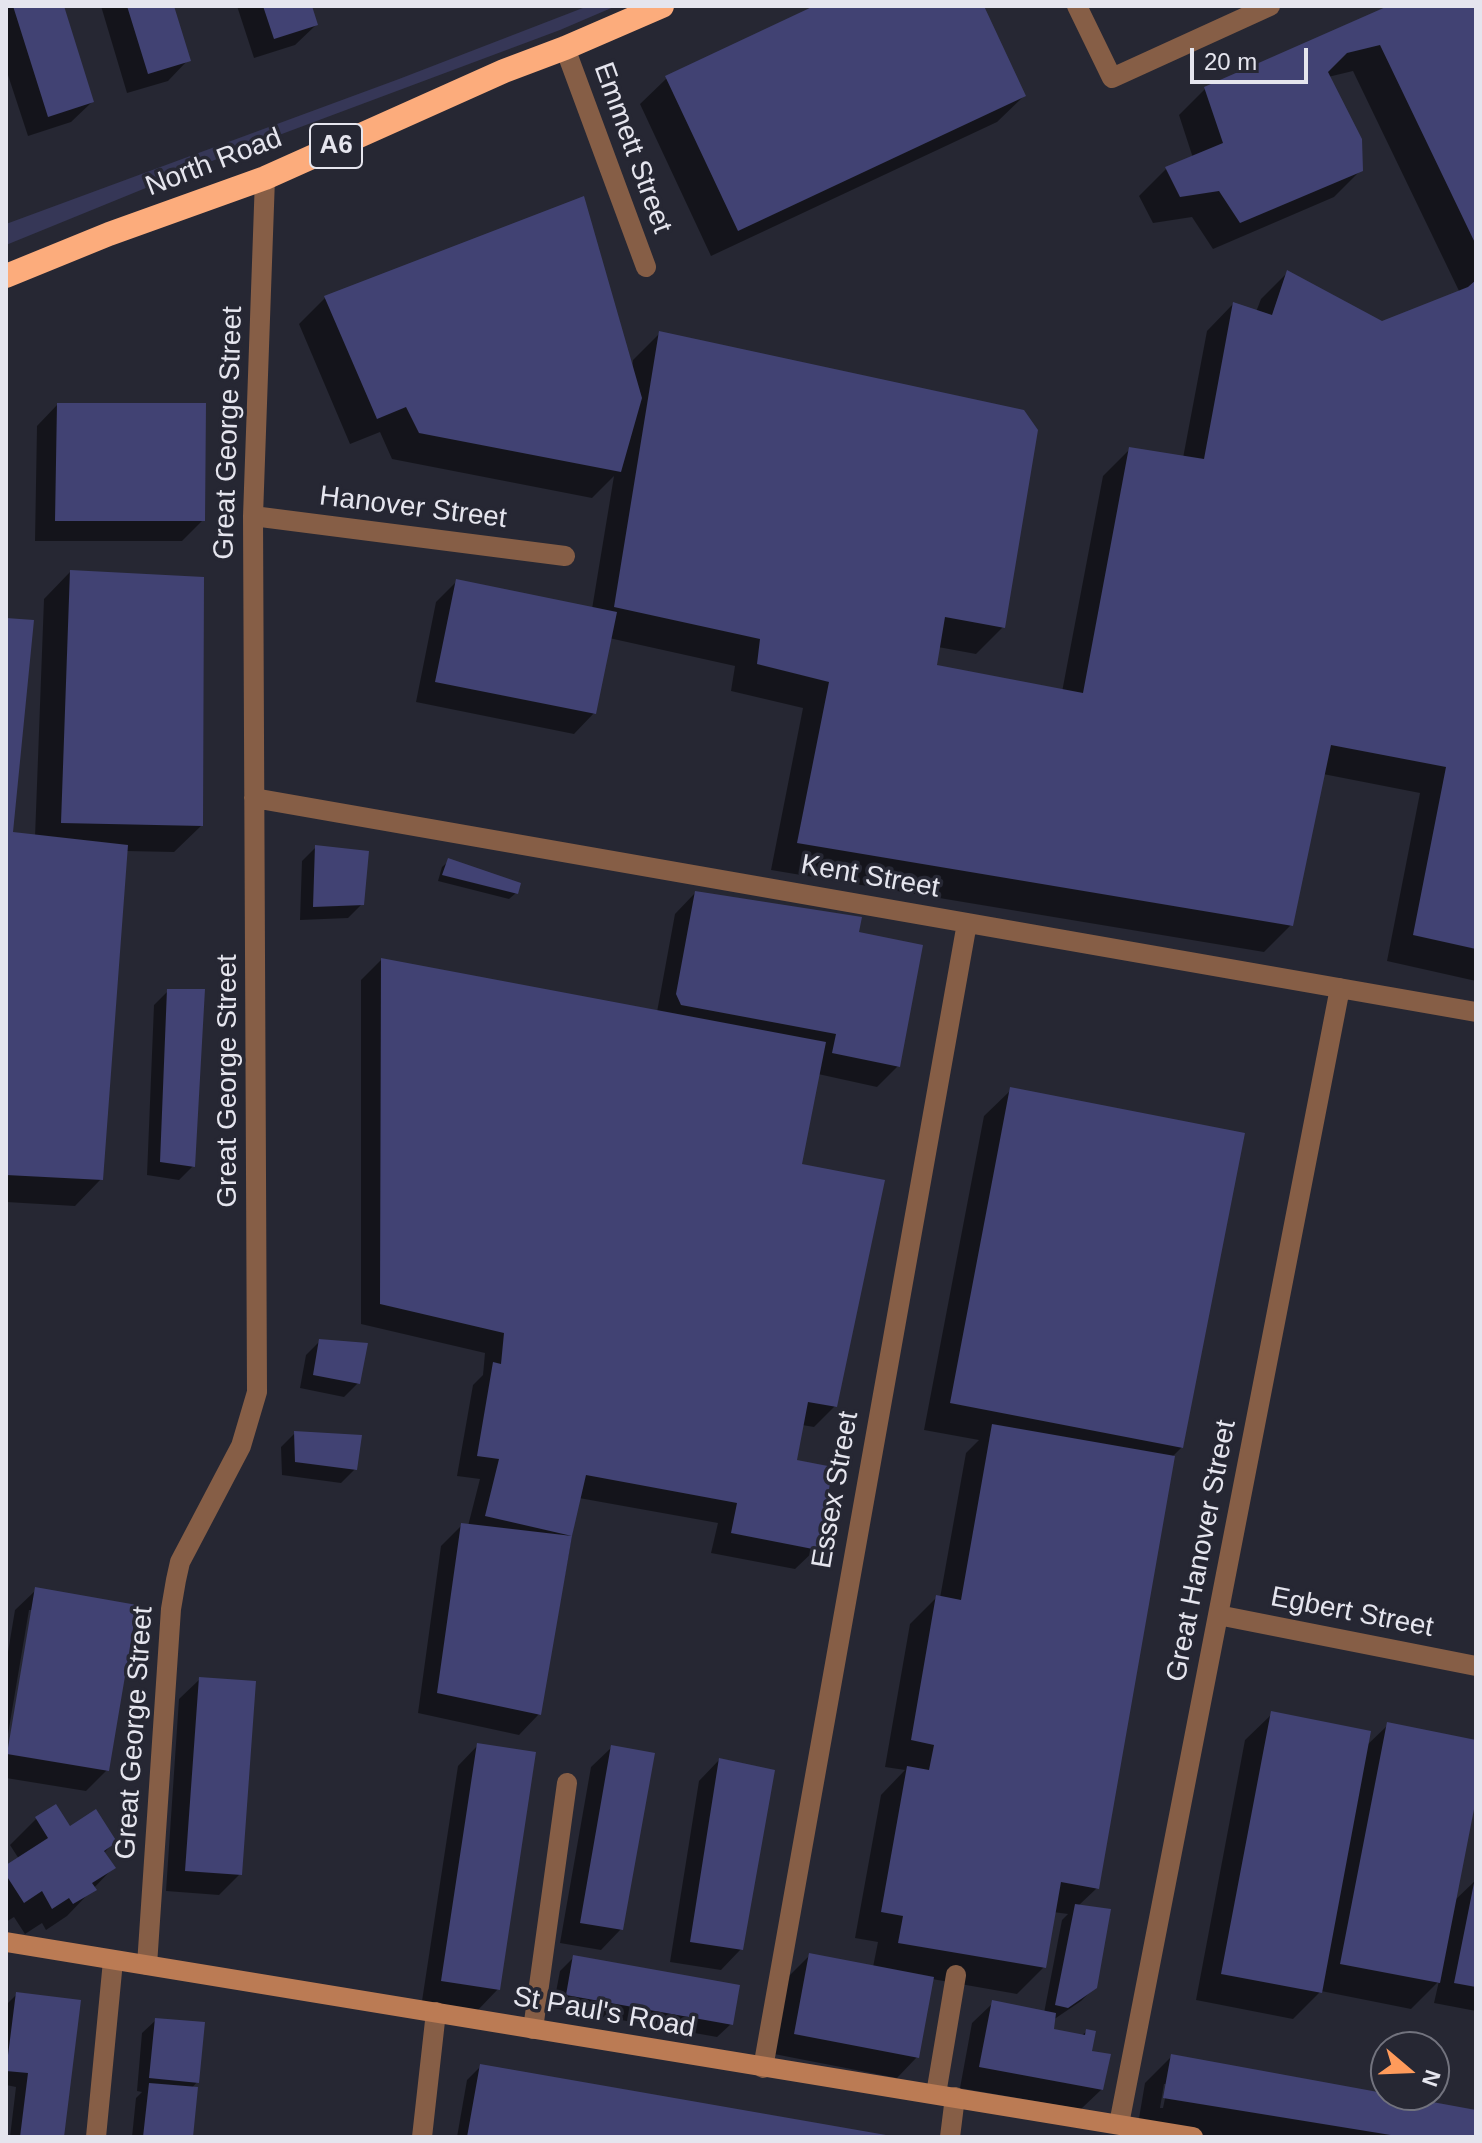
<!DOCTYPE html>
<style>
body{margin:0}
#map{position:relative;width:1482px;height:2143px;overflow:hidden;background:#262733;font-family:Helvetica,sans-serif}
canvas{display:block}
.frame{position:absolute;inset:0;border:8px solid #e5e5ee;pointer-events:none}
.north{position:absolute;left:1370px;top:2031px;width:80px;height:80px;box-sizing:border-box;background:#262733;border:2px solid #72737e;border-radius:50%;rotate:109deg;font-size:22px;font-weight:700;line-height:32px;text-align:center;color:#e5e5ee}
.north::after{content:'';display:block;margin:auto;width:28px;height:36px;background:#ff9b5b;clip-path:polygon(50% 0,100% 100%,50% 72%,0 100%)}
.scale{position:absolute;left:1190px;top:48px;width:118px;height:36px;box-sizing:border-box;border:4px solid #e5e5ee;border-top:0;padding-left:10px;font-size:24px;line-height:28px;white-space:nowrap;color:#e5e5ee;-webkit-text-stroke:6px #262733;paint-order:stroke}
</style>
<div id="map">
<canvas width="1482" height="2143"></canvas>
<div class="frame"></div>
<div class="north">N</div>
<div class="scale">20 m</div>
</div>
<script>
const ctx = document.querySelector('canvas').getContext('2d');
ctx.lineJoin = 'round';
function fillPath(path, color) { ctx.fillStyle = color; ctx.fill(path, 'evenodd'); }
const poly = rows => new Path2D(rows.map(r => 'M' + r).join(''));
function stroke(path, color, width, dash) { ctx.strokeStyle = color; ctx.lineWidth = width; ctx.lineCap = dash ? 'butt' : 'round'; ctx.setLineDash(dash || []); ctx.stroke(path); }
function write(font, color, halo, rows, align = 'center') {
  ctx.font = font + ' Helvetica,sans-serif'; ctx.lineWidth = 7; ctx.setLineDash([]); ctx.textBaseline = 'middle'; ctx.strokeStyle = halo; ctx.fillStyle = color; for (const [text, x, y, turn = 0] of rows) {
    ctx.save(); ctx.translate(x, y); ctx.rotate((+turn || 0) * Math.PI / 180); ctx.textAlign = isNaN(turn) ? turn : align; if (halo) ctx.strokeText(text, 0, 0); ctx.fillText(text, 0, 0); ctx.restore();
  }
}
fillPath(poly([
 [588,6,616,6,560,30,239,150,6,245,6,224,399,79]
]), '#363757');
fillPath(poly([
 [6,6,61,6,92,102,71,122,28,136,6,69],
 [101,6,172,6,188,60,168,81,127,93],
 [237,6,310,6,316,25,295,45,254,58],
 [819,6,982,6,1024,96,997,122,711,256,640,104,667,78],
 [1393,6,1476,6,1476,981,1387,961,1420,793,1323,774,1291,925,1264,952,771,870,803,708,731,691,735,666,609,638,594,713,574,734,416,702,436,602,456,582,592,609,614,476,592,498,392,459,380,432,350,444,299,324,325,298,632,369,633,360,660,333,1003,627,976,654,938,647,935,667,1062,692,1103,476,1130,449,1183,458,1207,331,1233,304,1256,312,1261,299,1287,273,1382,323,1460,293,1353,71,1328,77,1361,170,1334,197,1213,249,1192,217,1153,223,1139,196,1166,169,1193,158,1179,115,1205,89],
 [57,405,203,520,182,541,35,541,37,426],
 [70,572,201,826,174,852,126,851,101,1179,75,1206,6,1202,6,620,11,834,35,837,44,599],
 [316,847,362,904,348,918,300,920,302,861],
 [449,861,516,893,509,899,438,881,442,867],
 [695,893,857,933,898,1066,877,1087,818,1074,800,1166,835,1406,814,1427,802,1425,795,1462,816,1549,795,1569,711,1553,718,1523,579,1498,539,1714,519,1735,418,1713,441,1546,462,1525,468,1526,480,1479,457,1476,473,1385,483,1375,485,1353,361,1324,361,980,381,960,657,1012,675,914],
 [168,991,193,1166,179,1180,147,1175,154,1005],
 [1011,1090,1182,1447,1173,1456,1097,1888,1078,1906,1095,1987,1081,2001,1053,2020,1052,2031,1081,2036,1087,2031,1102,2089,1081,2109,960,2088,972,2023,993,2003,1044,2013,1062,1920,1068,1914,1053,1912,1044,1967,1017,1994,932,1979,917,2057,897,2078,774,2054,789,1976,810,1955,873,1967,878,1942,855,1938,881,1795,905,1770,885,1767,910,1624,937,1597,940,1598,966,1453,979,1440,924,1430,984,1116],
 [320,1341,358,1383,344,1397,300,1388,306,1355],
 [295,1433,355,1469,341,1483,282,1475,281,1447],
 [36,1590,107,1770,86,1791,6,1778,6,1764,33,1610,29,1610,6,1746,6,1664,15,1610],
 [200,1679,240,1874,219,1895,166,1891,179,1699],
 [1272,1714,1366,1746,1388,1725,1476,1742,1476,1788,1454,1901,1476,1880,1476,2011,1434,2003,1439,1981,1411,2009,1321,1991,1293,2019,1196,2000,1245,1740],
 [478,1745,498,1989,478,2010,422,2001,458,1766],
 [612,1747,621,1929,601,1950,560,1943,591,1767],
 [719,1760,741,1949,721,1970,670,1962,699,1781],
 [36,1819,114,1842,104,1853,113,1868,67,1916,46,1930,42,1923,25,1934,14,1917,6,1922,6,1867,19,1859,10,1845],
 [574,1957,731,2024,717,2037,553,2008,560,1971],
 [17,1994,62,2137,10,2137,16,2087,6,2085,6,2005],
 [156,2020,197,2082,191,2089,191,2137,132,2137,136,2098,142,2092,137,2091,142,2033],
 [1172,2056,1476,2112,1476,2137,1215,2137,1138,2124,1145,2083],
 [1164,2084,1168,2084,1163,2108,1160,2108],
 [481,2066,884,2137,457,2137,467,2080]
]), '#0007');
fillPath(poly([
 [13,6,64,6,94,102,48,117],
 [127,6,174,6,191,61,148,74],
 [263,6,312,6,318,25,274,39],
 [814,6,984,6,1026,96,738,231,665,76],
 [1388,6,1476,6,1476,245,1380,45,1347,53,1328,72,1362,139,1363,171,1240,223,1219,191,1180,197,1165,167,1223,143,1204,87],
 [584,196,642,398,621,472,419,433,406,407,377,419,324,296],
 [1287,270,1382,321,1468,287,1476,280,1476,949,1413,935,1446,767,1331,745,1293,926,797,843,829,682,757,664,760,639,614,607,659,331,1024,410,1038,430,1005,628,945,617,937,665,1083,693,1129,447,1204,459,1233,302,1272,315],
 [57,403,206,403,205,521,55,521],
 [70,570,204,577,203,826,61,823],
 [456,579,617,612,596,714,435,682],
 [6,618,34,620,13,832,128,845,103,1180,6,1175],
 [315,845,369,851,364,905,313,907],
 [448,858,521,883,518,894,442,875],
 [695,891,862,917,859,932,923,945,900,1067,832,1053,836,1034,681,1005,676,994],
 [381,958,826,1042,802,1164,885,1180,837,1407,808,1402,797,1460,833,1467,818,1550,731,1533,737,1503,586,1475,572,1536,485,1516,499,1459,477,1456,493,1362,501,1364,504,1333,380,1304],
 [167,989,205,989,195,1167,160,1162],
 [1010,1087,1245,1133,1183,1448,950,1403],
 [319,1339,368,1343,360,1384,313,1375],
 [992,1424,1175,1456,1099,1889,1061,1882,1046,1968,898,1943,903,1916,881,1912,907,1766,929,1770,934,1745,911,1740,936,1595,961,1600],
 [294,1431,362,1435,357,1470,295,1462],
 [461,1523,572,1536,541,1715,437,1693],
 [35,1587,137,1605,109,1771,7,1754],
 [199,1677,256,1681,242,1875,185,1871],
 [1271,1711,1371,1731,1322,1993,1221,1974],
 [1387,1722,1476,1740,1476,1799,1440,1983,1340,1964],
 [477,1743,536,1752,500,1990,441,1981],
 [611,1745,655,1753,623,1930,580,1923],
 [719,1758,775,1770,743,1950,690,1942],
 [56,1804,70,1826,96,1809,117,1842,104,1851,116,1868,92,1883,97,1890,73,1904,69,1898,52,1909,42,1891,24,1903,6,1875,6,1865,48,1838,35,1817],
 [1475,1878,1476,1878,1476,1987,1454,1983],
 [1075,1904,1111,1909,1097,1988,1068,2008,1055,2005],
 [809,1953,934,1977,919,2058,794,2034],
 [573,1955,740,1985,733,2025,566,1995],
 [16,1992,81,2000,64,2137,20,2137,28,2073,6,2071],
 [992,2000,1056,2013,1054,2029,1085,2035,1086,2029,1096,2031,1092,2051,1111,2054,1103,2090,979,2067],
 [155,2018,205,2022,199,2083,149,2078],
 [1171,2054,1476,2110,1476,2137,1403,2137,1163,2098],
 [480,2064,886,2135,886,2137,467,2137],
 [149,2083,198,2087,193,2137,143,2137]
]), '#414273');
stroke(poly([
 [1077,6,1112,78,1270,6],
 [565,48,646,267],
 [253,516,565,556],
 [254,798,1476,1012],
 [1218,1615,1476,1666],
 [147,1965,171,1609,176,1580,180,1562,241,1446,257,1392,253,516,265,178],
 [533,2029,567,1783],
 [763,2068,967,923],
 [936,2094,956,1975],
 [1119,2124,1340,988],
 [96,2137,113,1961],
 [422,2137,436,2012],
 [950,2137,955,2097]
]), '#865e46', 20);
stroke(poly([
 [6,1942,1193,2137]
]), '#bb7b54', 20);
stroke(poly([
 [6,276,109,234,265,178,504,71,565,48,662,6]
]), '#fcac7c', 24);
for (const [x, y, w] of [
 [336,146,52]
]) { const box = new Path2D(); box.roundRect(x - w / 2, y - 22, w, 44, 6); ctx.fillStyle = '#262733'; ctx.fill(box); stroke(box, '#e5e5ee', 2); }
write('bold 26px', '#e5e5ee', null, [
 ["A6",336,146]
]);
write('28px', '#e5e5ee', '#262733', [
 ["Emmett Street",632,148,70],
 ["North Road",214,163,-21],
 ["Great George Street",229,433,-88],
 ["Hanover Street",413,508,7],
 ["Kent Street",870,877,10],
 ["Great George Street",228,1081,-90],
 ["Essex Street",836,1490,-80],
 ["Great Hanover Street",1202,1551,-79],
 ["Egbert Street",1352,1613,11],
 ["Great George Street",135,1733,-86],
 ["St Paul's Road",604,2013,10]
]);
</script>
